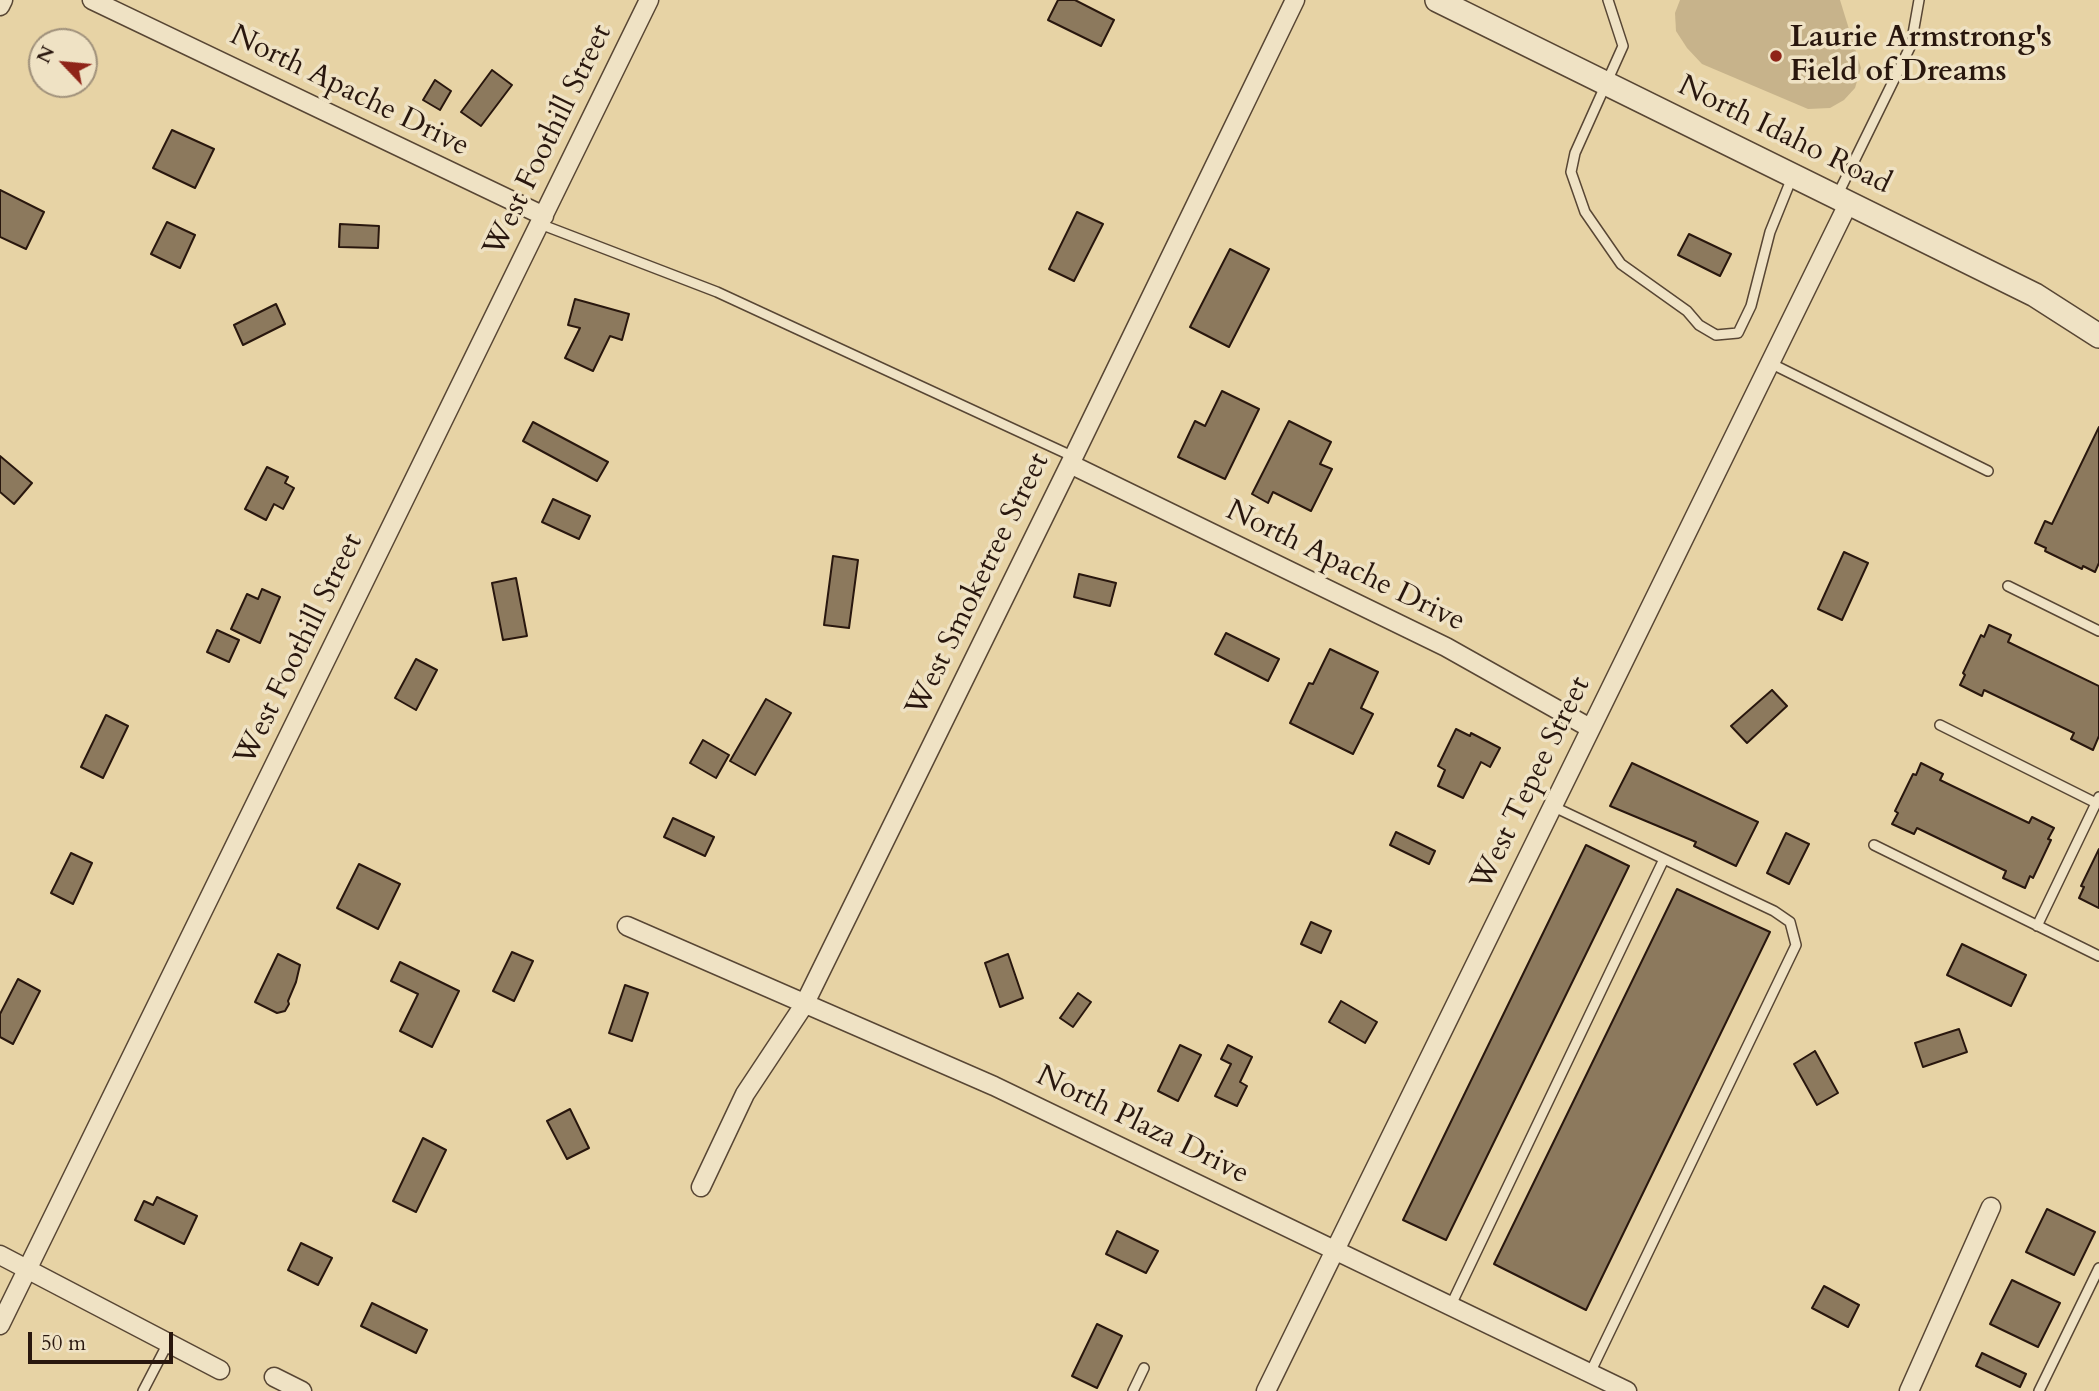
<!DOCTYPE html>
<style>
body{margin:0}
#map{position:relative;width:2099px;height:1391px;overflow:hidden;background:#e7d3a5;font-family:Cardo,serif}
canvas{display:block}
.north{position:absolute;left:28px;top:28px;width:70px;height:70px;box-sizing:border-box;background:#efe2c4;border:2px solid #a0917b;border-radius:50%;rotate:296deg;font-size:19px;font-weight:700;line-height:28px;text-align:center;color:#29170e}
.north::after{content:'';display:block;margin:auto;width:24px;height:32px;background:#8f2418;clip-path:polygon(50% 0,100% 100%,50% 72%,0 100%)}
.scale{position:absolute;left:28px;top:1332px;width:145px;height:32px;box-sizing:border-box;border:4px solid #29170e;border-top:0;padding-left:9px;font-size:21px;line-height:24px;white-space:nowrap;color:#29170e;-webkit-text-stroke:5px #efe2c4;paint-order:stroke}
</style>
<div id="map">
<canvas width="2099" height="1391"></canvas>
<div class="north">N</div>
<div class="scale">50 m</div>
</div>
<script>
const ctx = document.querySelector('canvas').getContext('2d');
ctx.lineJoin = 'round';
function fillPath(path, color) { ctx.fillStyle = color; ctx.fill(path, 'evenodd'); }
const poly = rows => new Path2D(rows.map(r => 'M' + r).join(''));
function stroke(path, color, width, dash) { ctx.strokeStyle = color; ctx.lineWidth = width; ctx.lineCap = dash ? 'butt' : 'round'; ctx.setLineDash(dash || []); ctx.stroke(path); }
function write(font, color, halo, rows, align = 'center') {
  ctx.font = font + ' Cardo,serif'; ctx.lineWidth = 7; ctx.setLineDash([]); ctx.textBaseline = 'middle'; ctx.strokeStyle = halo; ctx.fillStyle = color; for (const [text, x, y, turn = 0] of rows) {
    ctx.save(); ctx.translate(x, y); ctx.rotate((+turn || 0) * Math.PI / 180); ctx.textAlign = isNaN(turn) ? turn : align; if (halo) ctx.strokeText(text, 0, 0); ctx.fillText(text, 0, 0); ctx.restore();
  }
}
fillPath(poly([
 [1680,0,1840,0,1861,68,1855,88,1844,100,1830,108,1808,109,1702,64,1687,48,1676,31,1675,13]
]), '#c7b38b');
const building = poly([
 [1058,0,1075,0,1114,20,1101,46,1048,20,1058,0],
 [492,70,512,85,481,126,461,112,492,70],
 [435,80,451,91,440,110,423,100,435,80],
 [172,130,214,149,195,188,153,168,172,130],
 [0,190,44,212,26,249,0,237,0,190],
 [1077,212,1103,224,1074,281,1049,269,1077,212],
 [167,222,195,235,180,268,151,254,167,222],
 [340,224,379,226,378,248,339,247,340,224],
 [1689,234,1731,254,1720,276,1678,255,1689,234],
 [1230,249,1269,269,1229,347,1190,327,1230,249],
 [575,299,629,314,622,340,610,336,593,371,565,358,580,328,568,325,575,299],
 [276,304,285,324,243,345,234,325,276,304],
 [1222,391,1259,409,1225,479,1178,457,1195,421,1205,426,1222,391],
 [1289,421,1331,442,1320,464,1332,469,1311,511,1273,492,1268,503,1252,494,1289,421],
 [533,422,608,462,597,481,523,441,533,422],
 [2099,427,2099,563,2095,572,2083,566,2082,569,2045,551,2046,548,2035,543,2045,521,2052,524,2099,427],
 [0,456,32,483,14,504,0,492,0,456],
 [267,467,288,477,285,483,294,488,283,509,274,504,266,520,245,509,267,467],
 [553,499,590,516,579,539,542,522,553,499],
 [1844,552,1868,563,1842,620,1818,609,1844,552],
 [833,556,858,560,849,628,824,625,833,556],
 [1079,574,1116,583,1110,606,1074,597,1079,574],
 [516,578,527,636,503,640,492,583,516,578],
 [262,589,280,597,260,643,231,629,247,594,258,599,262,589],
 [1989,625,2011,635,2008,642,2099,686,2099,736,2093,750,2071,739,2074,733,1984,690,1982,696,1960,685,1965,675,1963,673,1981,635,1984,637,1989,625],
 [217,630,239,640,229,662,207,652,217,630],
 [1226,633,1279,659,1268,681,1215,654,1226,633],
 [1330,649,1378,672,1361,708,1373,714,1353,754,1290,723,1309,683,1313,684,1330,649],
 [416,659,437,670,416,710,395,698,416,659],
 [1772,690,1787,706,1747,743,1731,726,1772,690],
 [766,699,791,713,755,775,730,761,766,699],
 [106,715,128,726,103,778,81,767,106,715],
 [1456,729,1470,736,1471,733,1500,748,1490,767,1481,762,1463,798,1438,786,1445,770,1438,766,1456,729],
 [703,740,729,755,716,778,690,763,703,740],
 [1632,763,1758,822,1736,866,1694,846,1696,842,1610,806,1632,763],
 [1921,763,1943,774,1940,780,2029,823,2032,817,2054,828,2048,839,2051,840,2033,878,2030,876,2025,888,2003,878,2006,871,1917,828,1914,834,1892,824,1898,813,1895,811,1913,774,1916,775,1921,763],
 [673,818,714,837,705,856,664,837,673,818],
 [1396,832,1435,851,1429,864,1390,845,1396,832],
 [1786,833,1809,844,1789,884,1767,873,1786,833],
 [1586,845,1629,866,1446,1240,1403,1220,1586,845],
 [2099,849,2099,908,2079,898,2084,887,2081,886,2099,849],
 [71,853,92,863,73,904,51,893,71,853],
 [359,864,400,884,378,929,337,908,359,864],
 [1677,889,1770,932,1586,1310,1494,1264,1677,889],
 [1311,922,1331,931,1321,953,1301,944,1311,922],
 [1962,944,2026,975,2011,1006,1947,975,1962,944],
 [512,952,533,961,514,1001,493,991,512,952],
 [278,954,300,965,296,982,288,1001,289,1004,285,1011,277,1013,255,1002,278,954],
 [1008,954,1023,998,1000,1007,985,963,1008,954],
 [400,962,459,991,432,1047,400,1031,418,994,391,981,400,962],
 [18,979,40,991,13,1044,0,1037,0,1014,18,979],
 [625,985,648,993,632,1041,609,1033,625,985],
 [1078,993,1091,1002,1073,1027,1060,1018,1078,993],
 [1341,1001,1377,1022,1365,1043,1329,1022,1341,1001],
 [1959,1029,1967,1052,1923,1067,1915,1043,1959,1029],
 [1180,1045,1201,1055,1178,1101,1158,1091,1180,1045],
 [1228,1045,1252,1057,1240,1082,1247,1086,1237,1106,1215,1096,1231,1064,1221,1059,1228,1045],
 [1815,1051,1838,1093,1817,1105,1794,1064,1815,1051],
 [570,1109,589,1148,567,1159,547,1121,570,1109],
 [423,1138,446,1150,416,1212,393,1201,423,1138],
 [157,1197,197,1216,184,1244,135,1220,144,1201,153,1205,157,1197],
 [2047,1209,2095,1232,2074,1275,2026,1252,2047,1209],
 [1117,1231,1158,1251,1146,1273,1106,1254,1117,1231],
 [301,1243,332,1258,318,1285,288,1270,301,1243],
 [2012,1280,2060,1303,2038,1347,1990,1324,2012,1280],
 [1824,1286,1859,1305,1848,1327,1812,1308,1824,1286],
 [372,1303,427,1330,416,1353,361,1326,372,1303],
 [1097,1324,1122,1336,1097,1388,1072,1376,1097,1324],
 [1982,1353,2026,1374,2020,1387,1976,1366,1982,1353]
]);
fillPath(building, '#8c795d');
stroke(building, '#29170e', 2);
const service = poly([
 [1608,0,1623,46,1575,153,1571,172,1585,212,1621,264,1687,311,1699,325,1716,335,1738,333,1751,306,1770,232,1793,175],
 [1837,196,1911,45,1919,0],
 [540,224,717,292,1074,457],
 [1770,363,1988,471],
 [2008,586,2099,631],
 [1940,725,2096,803],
 [1552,806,1774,911,1790,922,1796,945,1590,1373],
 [1874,845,2099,956],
 [2037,926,2099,797],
 [1451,1305,1664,859],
 [143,1391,168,1343],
 [1133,1391,1144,1368],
 [2039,1391,2099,1268]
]);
const minor = poly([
 [92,0,544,216],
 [0,6,3,0],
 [1070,464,1446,647,1590,728],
 [627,926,994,1086,1627,1391],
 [701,1187,745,1094,804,1005,1070,464,1295,0],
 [0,1255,220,1370],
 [0,1325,649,0],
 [274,1377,302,1391],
 [1266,1391,1849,202],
 [1909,1391,1991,1207]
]);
const tertiary = poly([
 [1437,0,2035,295,2099,336]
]);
stroke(service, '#584634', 12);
stroke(minor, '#584634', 21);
stroke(tertiary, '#584634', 26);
stroke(service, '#efe2c4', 9);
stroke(minor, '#efe2c4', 18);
stroke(tertiary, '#efe2c4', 23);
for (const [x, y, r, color] of [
 [1776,56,7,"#8f2418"]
]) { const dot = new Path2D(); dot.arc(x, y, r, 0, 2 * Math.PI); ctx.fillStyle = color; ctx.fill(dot); stroke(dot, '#efe2c4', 2.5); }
write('bold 30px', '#29170e', '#efe2c4', [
 ["Laurie Armstrong's",1790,39],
 ["Field of Dreams",1790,73]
], 'left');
write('30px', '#29170e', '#efe2c4', [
 ["North Apache Drive",349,92,26],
 ["North Idaho Road",1784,136,26],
 ["West Foothill Street",549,141,-64],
 ["North Apache Drive",1345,567,26],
 ["West Smoketree Street",979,585,-64],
 ["West Foothill Street",300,650,-64],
 ["West Tepee Street",1532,784,-64],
 ["North Plaza Drive",1142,1126,26]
]);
</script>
